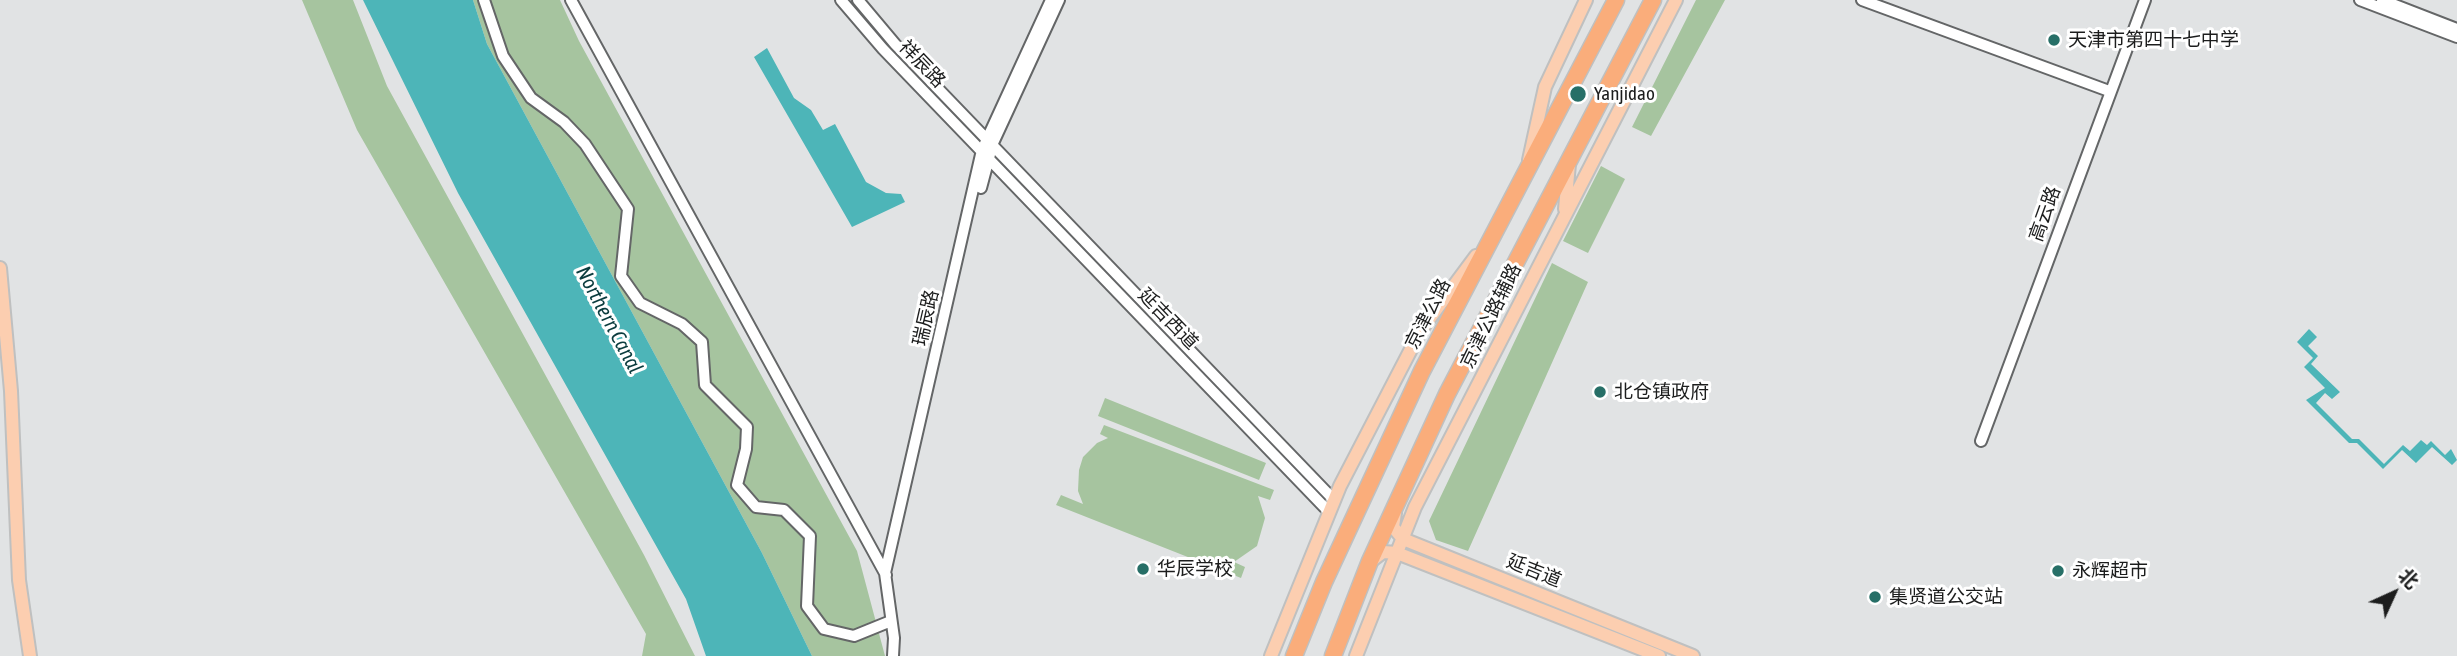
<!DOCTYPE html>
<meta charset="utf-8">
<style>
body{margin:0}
#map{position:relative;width:2457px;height:656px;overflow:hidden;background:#e1e3e4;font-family:"Asap Condensed","Noto Sans SC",sans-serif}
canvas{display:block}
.north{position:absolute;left:2359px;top:558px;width:70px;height:70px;-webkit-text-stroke:5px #fff;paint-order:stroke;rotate:45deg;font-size:19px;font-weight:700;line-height:28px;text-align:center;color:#1c1d1d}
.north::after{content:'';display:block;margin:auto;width:24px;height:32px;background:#1c1d1d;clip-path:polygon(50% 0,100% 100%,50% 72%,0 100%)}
</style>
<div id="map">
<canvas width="2457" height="656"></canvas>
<div class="north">北</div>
</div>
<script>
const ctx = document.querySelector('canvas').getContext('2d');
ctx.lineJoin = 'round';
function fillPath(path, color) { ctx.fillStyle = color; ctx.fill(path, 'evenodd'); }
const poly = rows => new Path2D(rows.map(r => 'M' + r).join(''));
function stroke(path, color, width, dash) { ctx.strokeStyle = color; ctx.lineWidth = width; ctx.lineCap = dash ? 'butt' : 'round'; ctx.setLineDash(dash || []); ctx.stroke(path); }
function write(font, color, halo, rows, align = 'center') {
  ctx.font = font + ' "Asap Condensed","Noto Sans SC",sans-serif'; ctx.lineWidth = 6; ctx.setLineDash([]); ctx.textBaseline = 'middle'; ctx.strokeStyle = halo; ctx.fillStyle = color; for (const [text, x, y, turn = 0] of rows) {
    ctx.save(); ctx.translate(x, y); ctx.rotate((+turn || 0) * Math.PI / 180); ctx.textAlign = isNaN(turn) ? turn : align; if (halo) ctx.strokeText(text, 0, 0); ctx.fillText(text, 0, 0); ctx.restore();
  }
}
fillPath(poly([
 [302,0,353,0,387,86,644,555,695,656,642,656,646,634,357,130],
 [473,0,560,0,579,41,857,551,885,656,812,656,762,553,487,44],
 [1696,0,1725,0,1651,136,1632,127],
 [1601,166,1625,179,1588,253,1563,241],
 [1552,263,1588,282,1468,551,1436,540,1429,521],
 [1105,398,1266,463,1259,480,1098,416],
 [1104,425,1274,490,1270,500,1258,496,1265,518,1257,546,1234,562,1245,567,1241,578,1056,505,1061,495,1083,504,1078,491,1079,470,1083,457,1097,443,1108,438,1100,434]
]), '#a6c49f');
fillPath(poly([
 [363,0,473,0,487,44,762,553,812,656,706,656,686,599,458,193],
 [767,48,794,98,811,110,823,130,835,124,866,182,886,193,901,194,905,202,852,227,754,57],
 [2309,329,2317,337,2308,346,2318,356,2311,364,2340,392,2332,399,2325,393,2316,403,2352,439,2359,439,2384,464,2403,445,2410,451,2421,440,2427,445,2431,441,2445,455,2451,449,2457,460,2452,465,2432,447,2416,463,2402,450,2383,469,2357,443,2349,443,2306,400,2325,388,2304,367,2313,358,2297,342]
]), '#4db5b8');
const minor = poly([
 [484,0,503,56,531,98,564,122,585,144,628,209,621,276,640,303,682,324,702,342,705,385,747,427,746,449,737,485,756,507,784,510,810,536,807,606,824,629,854,636,891,621],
 [571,0,886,575],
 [841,0,883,49,1329,512],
 [858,0,895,44,1334,500],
 [1862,0,2109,91],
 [2360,0,2457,37],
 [2382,0,2457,29],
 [981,188,993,143,1059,0],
 [1981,441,2145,0],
 [893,656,894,638,885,573,982,150,1051,0]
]);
const major = poly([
 [1529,160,1545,87,1586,0],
 [1565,209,1569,164],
 [0,268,11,391,19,580,30,656],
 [1395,513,1393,527,1403,539,1693,656],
 [1371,561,1383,552,1397,553,1659,656],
 [1271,656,1340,486,1421,330,1476,256],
 [1356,656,1415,507,1676,0]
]);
const highway = poly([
 [1294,656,1324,582,1422,371,1616,0],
 [1333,656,1370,561,1447,394,1653,0]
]);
stroke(minor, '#646667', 14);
stroke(major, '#bfc0c0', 16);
stroke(highway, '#bfc0c0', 19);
stroke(minor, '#fff', 10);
stroke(major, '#fcceb0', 12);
stroke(highway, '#faad7b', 16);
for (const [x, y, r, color] of [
 [2054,40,7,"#276f67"],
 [1578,94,9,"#276f67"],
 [1600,392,7,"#276f67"],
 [1143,569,7,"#276f67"],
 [2058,571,7,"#276f67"],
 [1875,597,7,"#276f67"]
]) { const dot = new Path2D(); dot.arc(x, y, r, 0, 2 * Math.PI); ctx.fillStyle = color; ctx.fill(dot); stroke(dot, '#fff', 2.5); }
write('19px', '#1c1d1d', '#fff', [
 ["天津市第四十七中学",2068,40],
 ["Yanjidao",1594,94],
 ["北仓镇政府",1614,392],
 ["华辰学校",1157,569],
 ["永辉超市",2072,571],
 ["集贤道公交站",1889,597]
], 'left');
write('19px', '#1c1d1d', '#fff', [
 ["祥辰路",922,64,46],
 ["高云路",2045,214,-70],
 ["京津公路",1428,314,-63],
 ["京津公路辅路",1491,316,-64],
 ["瑞辰路",926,318,-77],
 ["延吉西道",1168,319,46],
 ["延吉道",1534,571,22]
]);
write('italic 21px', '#0b3c3e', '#fff', [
 ["Northern Canal",609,320,62]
]);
</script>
